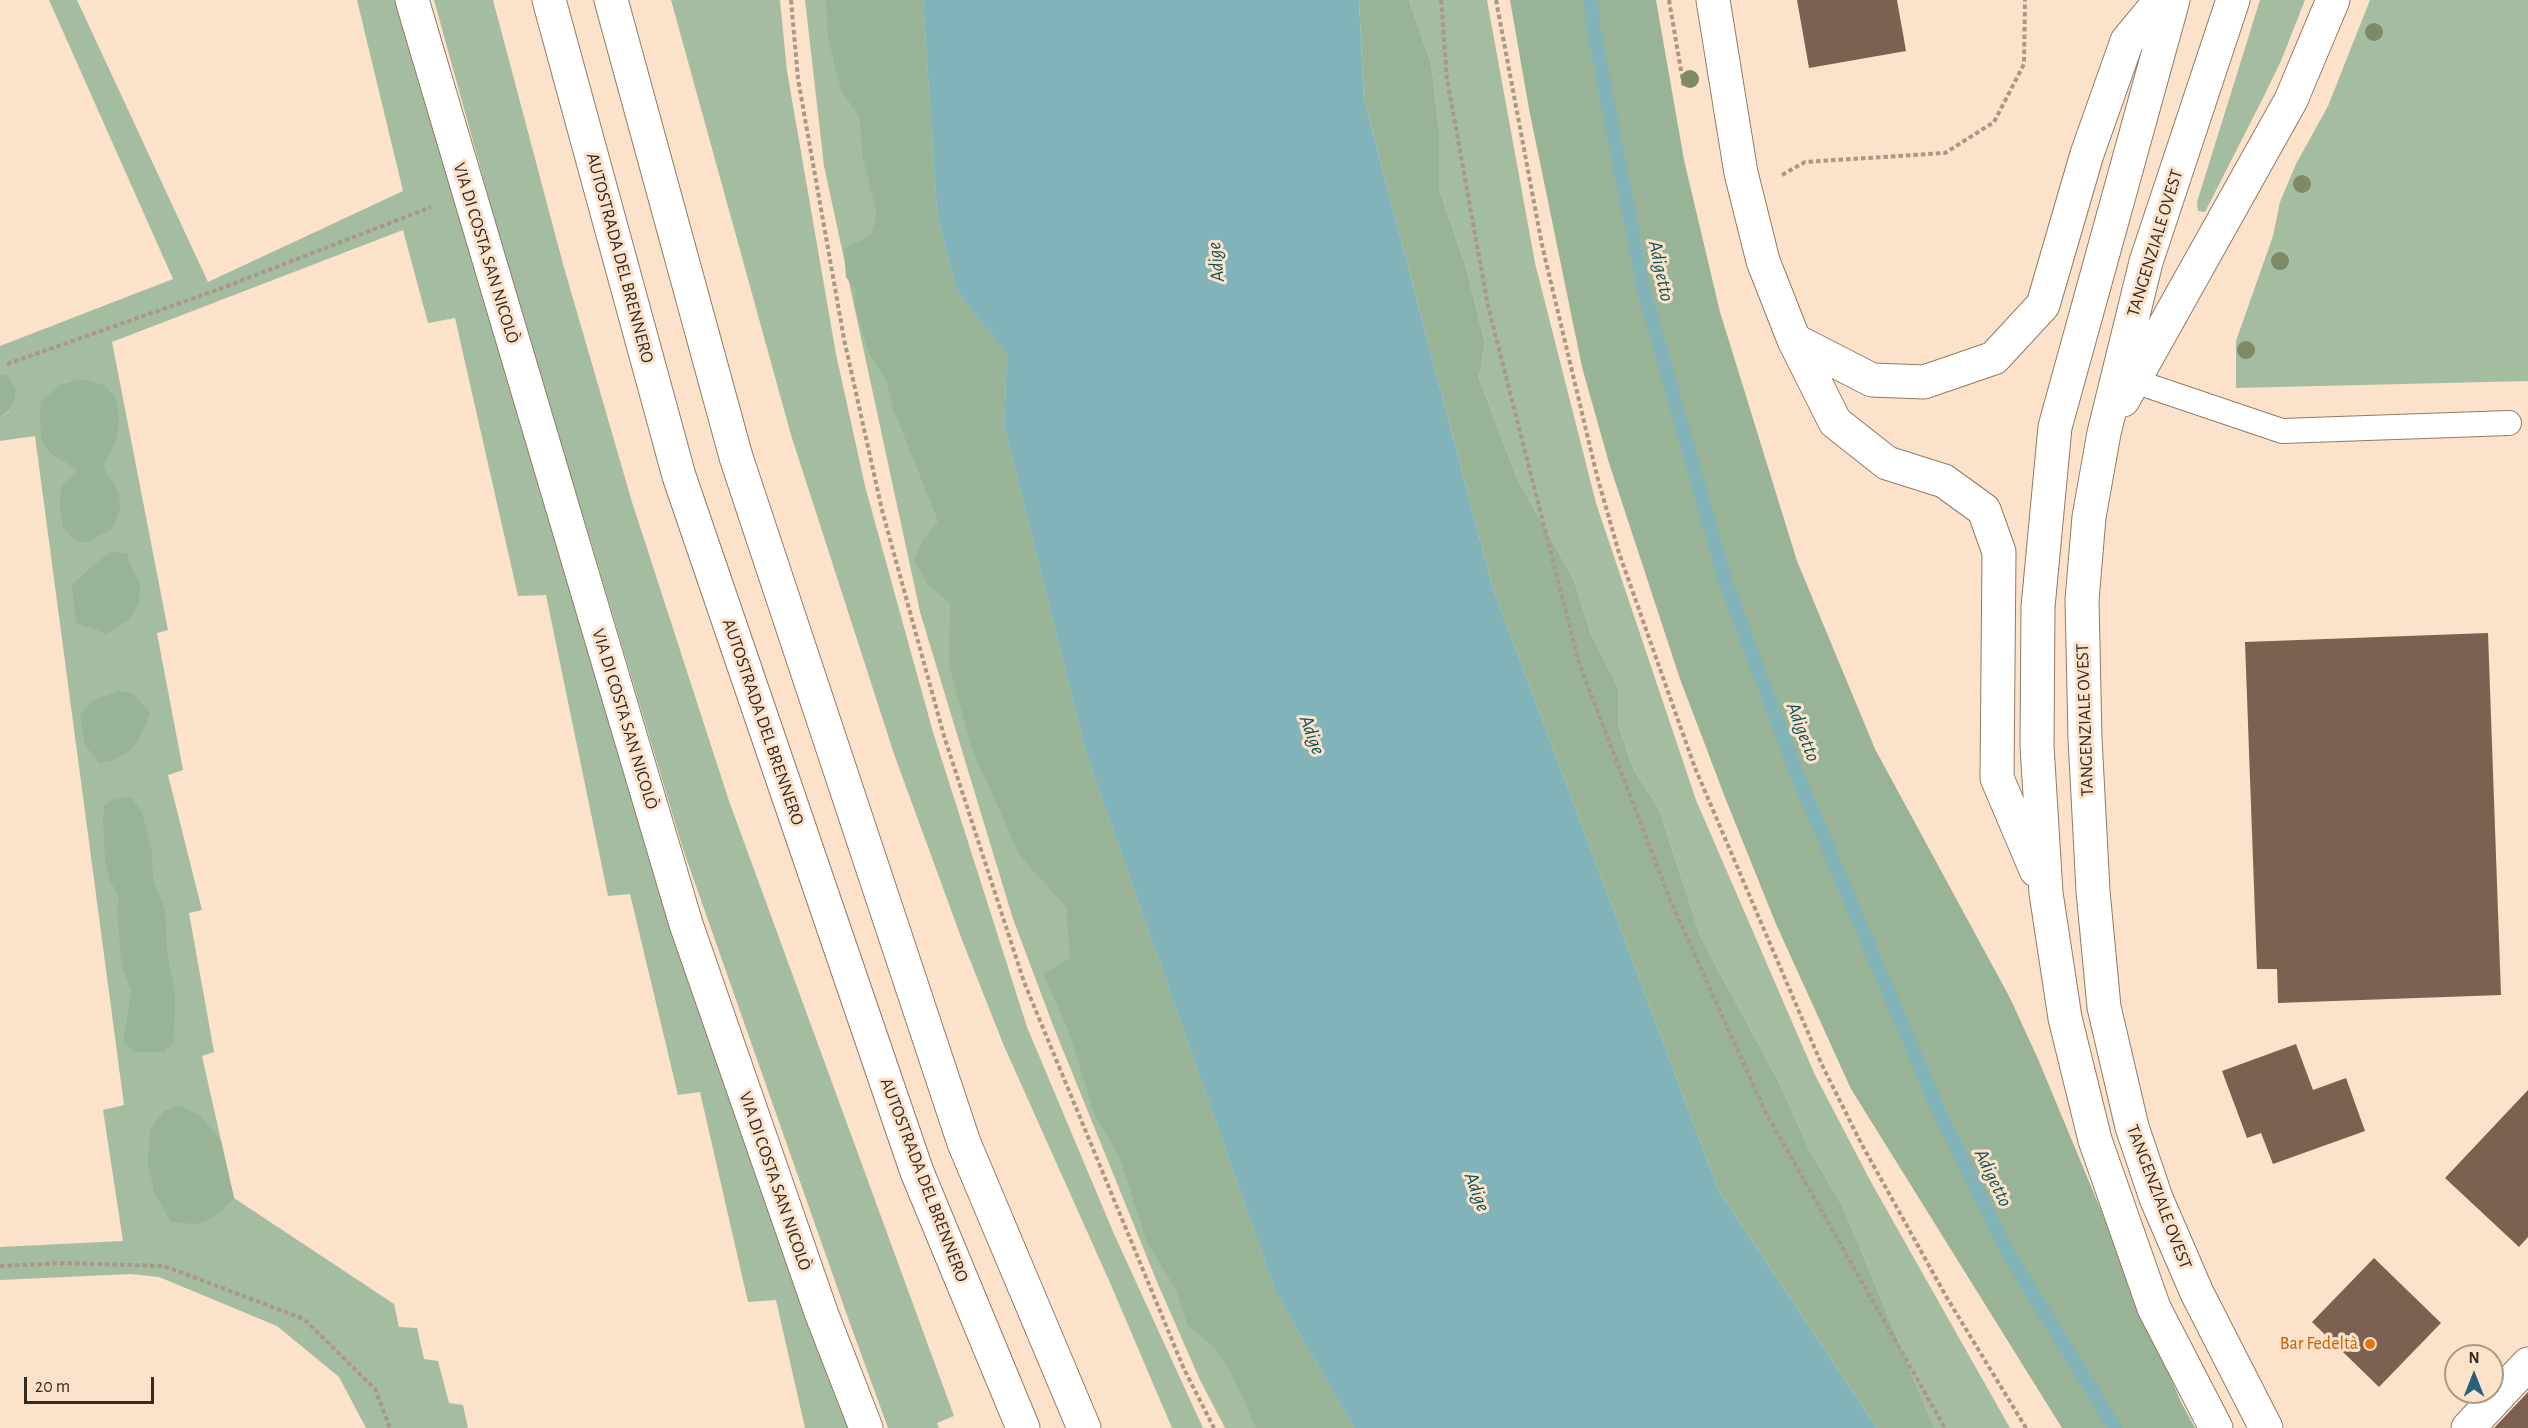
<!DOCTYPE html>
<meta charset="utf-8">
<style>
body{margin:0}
#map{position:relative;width:2528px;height:1428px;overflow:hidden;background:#fce2ca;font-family:"Alegreya Sans",sans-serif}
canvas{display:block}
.north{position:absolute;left:2444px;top:1344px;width:60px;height:60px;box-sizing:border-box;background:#fce2ca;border:2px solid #ac9886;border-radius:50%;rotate:0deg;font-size:16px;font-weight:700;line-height:24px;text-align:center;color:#342a21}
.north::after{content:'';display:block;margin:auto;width:21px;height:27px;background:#27627a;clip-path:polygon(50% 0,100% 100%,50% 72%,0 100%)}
.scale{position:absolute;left:24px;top:1377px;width:130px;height:27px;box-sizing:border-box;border:3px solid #342a21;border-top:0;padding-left:8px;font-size:18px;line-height:21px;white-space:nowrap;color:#342a21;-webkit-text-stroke:4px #fce2ca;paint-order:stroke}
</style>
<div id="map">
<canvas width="2528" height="1428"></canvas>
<div class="north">N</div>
<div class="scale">20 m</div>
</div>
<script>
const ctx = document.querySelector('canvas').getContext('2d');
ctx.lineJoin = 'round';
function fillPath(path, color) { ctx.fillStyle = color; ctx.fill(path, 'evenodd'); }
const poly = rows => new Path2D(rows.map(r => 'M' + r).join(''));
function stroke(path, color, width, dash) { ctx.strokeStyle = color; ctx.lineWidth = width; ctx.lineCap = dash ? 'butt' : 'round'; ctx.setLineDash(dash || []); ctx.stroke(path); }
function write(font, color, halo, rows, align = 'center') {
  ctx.font = font + ' "Alegreya Sans",sans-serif'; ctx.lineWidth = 6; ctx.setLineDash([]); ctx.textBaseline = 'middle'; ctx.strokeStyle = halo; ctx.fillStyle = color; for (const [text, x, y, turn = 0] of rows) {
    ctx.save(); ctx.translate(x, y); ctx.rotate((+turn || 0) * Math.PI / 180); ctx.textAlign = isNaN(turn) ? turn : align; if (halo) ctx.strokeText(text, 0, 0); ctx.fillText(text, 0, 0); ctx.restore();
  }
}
fillPath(poly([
 [49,0,77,0,208,282,403,191,357,0,395,0,526,441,853,1428,805,1428,776,1300,748,1302,700,1092,678,1095,630,894,608,896,546,595,518,596,455,318,428,323,403,230,112,342,168,630,157,633,183,770,168,775,202,910,189,913,214,1052,202,1056,234,1198,394,1304,399,1327,417,1328,424,1359,438,1361,449,1403,463,1405,468,1428,366,1428,339,1377,277,1326,159,1277,131,1274,0,1280,0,1247,123,1241,103,1110,124,1105,35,436,0,441,0,417,9,412,6,374,0,373,0,346,173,279],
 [434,0,493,0,563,264,632,502,729,801,954,1416,937,1423,939,1428,888,1428,848,1318,683,849,590,539,540,384],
 [671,0,780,0,787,71,836,354,865,486,933,732,1027,1027,1114,1234,1203,1428,1172,1428,1111,1285,1004,1046,962,940,894,754,791,435],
 [805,0,923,0,937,213,956,290,1007,354,1004,425,1086,753,1276,1293,1354,1428,1225,1428,1200,1380,1157,1282,1054,1028,1013,919,920,612,824,166],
 [1409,0,1487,0,1535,263,1596,503,1696,800,1815,1075,1871,1182,2010,1428,1934,1428,1844,1209,1810,1151,1778,1080,1701,938,1659,809,1633,768,1618,724,1618,687,1591,634,1574,580,1517,478,1479,378,1485,343,1466,267,1439,189,1439,128,1431,63],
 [2260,0,2305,0,2281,61,2263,98,2205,212,2198,211,2197,202],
 [2370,0,2528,0,2528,381,2236,388,2236,341,2273,236,2280,202,2296,164,2328,106]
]), '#a4bda1');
fillPath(poly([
 [826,0,923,0,937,213,956,290,1007,354,1004,425,1086,753,1276,1293,1354,1428,1256,1428,1232,1374,1215,1348,1188,1326,1175,1288,1146,1240,1120,1158,1095,1116,1068,1029,1043,974,1070,958,1066,907,1020,856,972,749,949,666,950,603,928,585,914,561,923,540,938,521,893,408,886,380,869,353,854,304,856,291,846,277,844,249,871,235,877,214,862,154,860,118,841,90,828,38],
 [1359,0,1409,0,1431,63,1439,128,1439,189,1466,267,1485,343,1479,378,1517,478,1574,580,1591,634,1618,687,1618,724,1633,768,1659,809,1701,938,1778,1080,1810,1151,1844,1209,1934,1428,1877,1428,1719,1191,1492,585,1364,99],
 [1510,0,1656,0,1684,160,1720,312,1797,561,1875,749,2010,998,2038,1059,2180,1400,2195,1428,2062,1428,1851,1089,1776,924,1726,800,1680,679,1609,463,1582,367,1529,109],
 [0,373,6,374,16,389,14,401,8,412,0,417],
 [82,379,104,385,116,398,119,420,116,441,103,467,119,492,120,508,112,529,85,543,74,540,63,527,60,507,61,486,78,470,50,453,41,438,40,419,41,402,59,385],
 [113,551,129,554,128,559,140,585,139,604,128,620,107,634,76,623,72,585,91,567],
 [118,691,134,694,150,713,142,733,131,750,111,761,99,763,85,745,80,715,91,701],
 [131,797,142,813,152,851,153,879,165,909,167,953,175,992,175,1014,173,1043,164,1052,136,1052,123,1043,131,993,121,961,117,910,119,896,110,881,105,861,103,822,104,806,112,800],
 [179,1106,201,1116,221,1141,234,1198,223,1210,208,1220,195,1224,171,1222,154,1193,148,1162,150,1130,164,1111]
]), '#98b395');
fillPath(poly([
 [923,0,1359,0,1364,99,1492,585,1719,1191,1877,1428,1354,1428,1276,1293,1086,753,1004,425,1007,354,956,290,937,213]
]), '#81b3b8');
stroke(poly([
 [1591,0,1593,25,1643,287,1725,580,1796,772,1937,1107,2005,1248,2115,1428]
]), '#81b3b8', 14);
fillPath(poly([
 [1797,0,1897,0,1906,51,1809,68],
 [2488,633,2501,995,2278,1003,2277,969,2257,969,2245,642],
 [2296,1044,2313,1090,2346,1078,2365,1131,2273,1164,2261,1133,2247,1138,2222,1071],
 [2528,1090,2528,1237,2519,1247,2445,1178],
 [2374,1258,2441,1323,2379,1387,2312,1322],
 [2528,1392,2528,1428,2494,1428]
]), '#7c6151');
const service = poly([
 [2134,381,2282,431,2509,423]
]);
const minor = poly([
 [412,0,686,924,822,1315,866,1428],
 [2468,1428,2528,1364]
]);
const tertiary = poly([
 [1713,0,1741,173,1763,261,1794,340]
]);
const trunk = poly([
 [2173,0,2055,427,2038,607,2037,746,2046,893,2065,1018,2095,1140,2154,1308,2216,1428],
 [2233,0,2146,262,2104,433,2089,517,2082,600,2085,738,2093,891,2104,1007,2132,1127,2156,1198,2197,1293,2266,1428],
 [1794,340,1835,422,1887,463,1944,481,1984,510,1999,552,1997,778,2036,870],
 [1794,340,1872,380,1924,382,1994,358,2043,305,2087,154,2127,41,2161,0],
 [2123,400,2291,100,2333,0]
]);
const motorway = poly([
 [549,0,679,476,917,1172,1023,1428],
 [611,0,736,457,964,1143,1084,1428]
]);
stroke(service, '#927b65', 26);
stroke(minor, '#927b65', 35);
stroke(tertiary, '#927b65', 35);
stroke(trunk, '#927b65', 35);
stroke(motorway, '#927b65', 35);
stroke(poly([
 [791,0,798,79,844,339,882,510,944,736,1024,982,1184,1369,1214,1428],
 [1441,0,1447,79,1488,306,1579,663,1671,902,1766,1113,1945,1428],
 [1496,0,1542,245,1597,476,1619,553,1695,768,1821,1063,1861,1143,1947,1298,2026,1428],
 [1669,0,1684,88],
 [1782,175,1805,162,1945,153,1994,122,2024,64,2025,0],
 [7,364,225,287,431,207],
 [0,1266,65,1263,164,1266,304,1319,375,1389,390,1428]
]), '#aa9785', 4, [4.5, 3]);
stroke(service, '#fff', 24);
stroke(minor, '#fff', 33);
stroke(tertiary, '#fff', 33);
stroke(trunk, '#fff', 33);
stroke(motorway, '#fff', 33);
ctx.fillStyle = '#7f8966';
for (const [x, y] of [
 [2374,32],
 [1690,79],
 [2302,184],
 [2280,261],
 [2246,350]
]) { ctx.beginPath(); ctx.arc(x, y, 9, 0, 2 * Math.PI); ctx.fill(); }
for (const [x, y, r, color] of [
 [2370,1344,6,"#e8710a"]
]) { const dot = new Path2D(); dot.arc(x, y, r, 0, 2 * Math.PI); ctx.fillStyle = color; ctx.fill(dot); stroke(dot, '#fce2ca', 2); }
write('18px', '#342a21', '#fce2ca', [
 ["TANGENZIALE OVEST",2155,243,-73],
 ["VIA DI COSTA SAN NICOLÒ",486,253,73],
 ["AUTOSTRADA DEL BRENNERO",620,258,75],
 ["VIA DI COSTA SAN NICOLÒ",625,719,73],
 ["TANGENZIALE OVEST",2085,720,-92],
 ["AUTOSTRADA DEL BRENNERO",763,722,71],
 ["AUTOSTRADA DEL BRENNERO",924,1180,69],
 ["VIA DI COSTA SAN NICOLÒ",775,1181,71],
 ["TANGENZIALE OVEST",2159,1197,69]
]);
write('18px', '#c56008', '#fce2ca', [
 ["Bar Fedeltà",2358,1344]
], 'right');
write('italic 20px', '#095459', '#fce2ca', [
 ["Adige",1216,262,-96],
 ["Adigetto",1661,271,78],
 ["Adigetto",1803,732,69],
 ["Adige",1312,735,70],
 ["Adigetto",1993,1178,64],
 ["Adige",1477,1192,70]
]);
</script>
